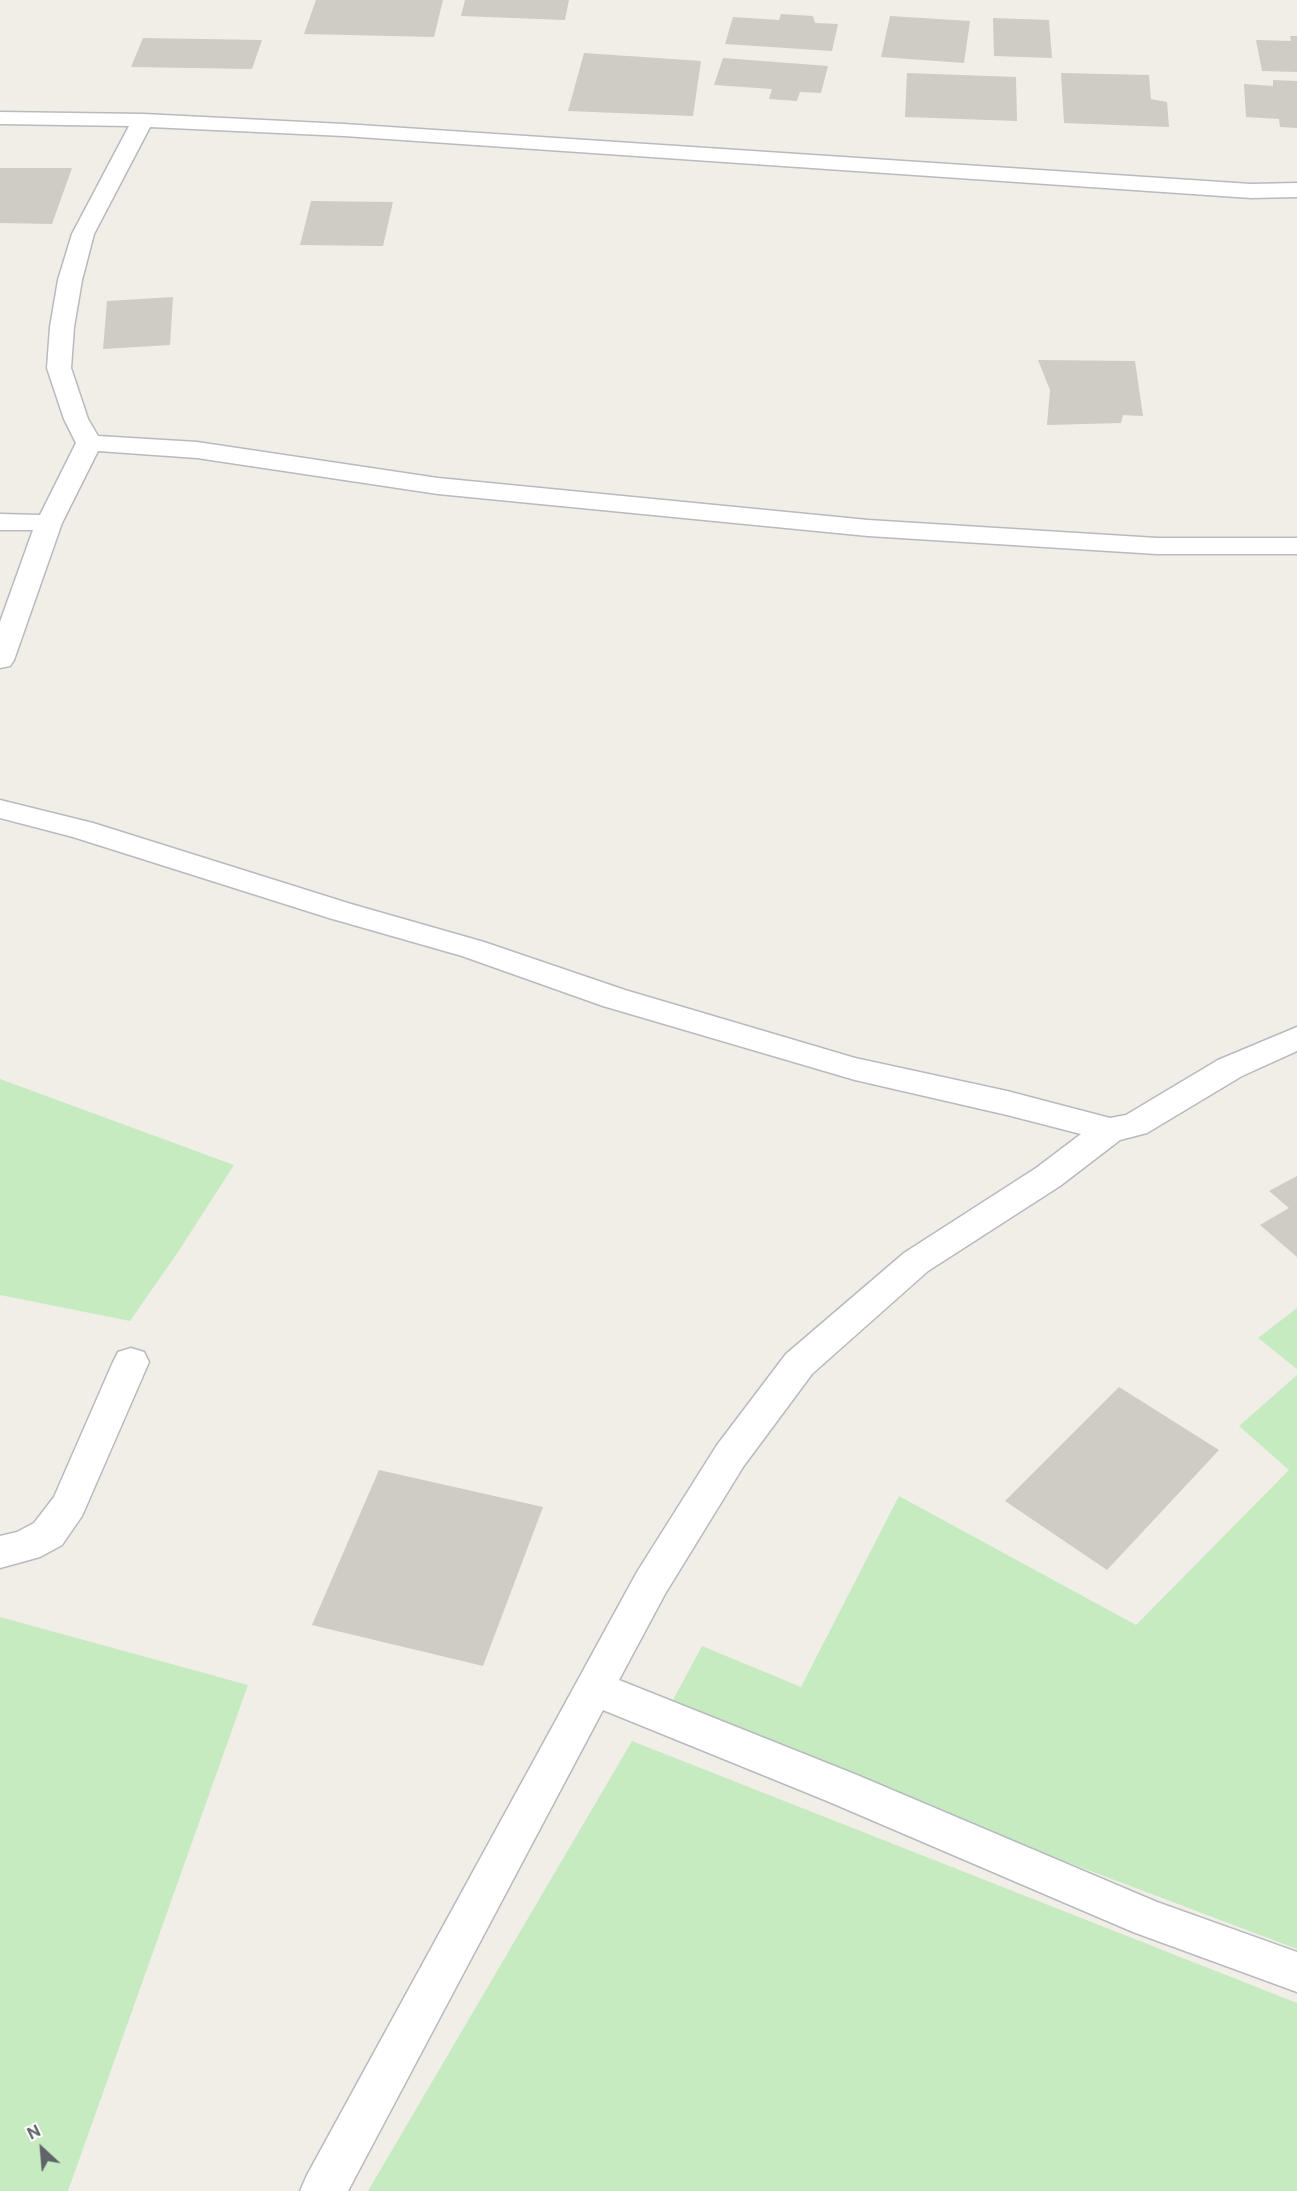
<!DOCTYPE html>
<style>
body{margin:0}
#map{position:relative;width:1297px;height:2191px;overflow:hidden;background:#f1eee7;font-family:"Public Sans",sans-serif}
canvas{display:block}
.north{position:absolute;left:12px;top:2119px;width:60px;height:60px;-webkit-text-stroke:4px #fff;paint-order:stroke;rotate:334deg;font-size:16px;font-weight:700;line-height:24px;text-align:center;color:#5e6468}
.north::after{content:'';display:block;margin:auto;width:21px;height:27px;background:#5e6468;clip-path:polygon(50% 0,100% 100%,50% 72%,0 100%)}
</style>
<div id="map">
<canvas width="1297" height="2191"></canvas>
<div class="north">N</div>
</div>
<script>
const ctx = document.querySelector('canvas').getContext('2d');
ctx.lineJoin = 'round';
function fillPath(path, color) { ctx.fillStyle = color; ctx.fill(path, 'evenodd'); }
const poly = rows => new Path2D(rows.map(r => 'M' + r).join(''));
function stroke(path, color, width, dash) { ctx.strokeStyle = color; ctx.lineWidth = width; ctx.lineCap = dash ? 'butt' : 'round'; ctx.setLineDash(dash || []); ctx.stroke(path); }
fillPath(poly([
 [0,1079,234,1165,178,1252,130,1321,0,1295],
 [1297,1308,1297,1369,1258,1338],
 [1297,1375,1297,1949,667,1711,702,1646,801,1687,899,1496,1136,1625,1289,1470,1239,1426],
 [0,1617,248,1685,68,2191,0,2191],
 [632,1741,1297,2003,1297,2191,368,2191]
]), '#c6ebc1');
fillPath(poly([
 [316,0,443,0,434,37,304,34],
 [465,0,569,0,565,20,461,16],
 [781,14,813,16,815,23,838,24,832,51,725,44,733,17,779,20],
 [890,16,970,21,964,63,881,57],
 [993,18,1049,20,1052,58,994,56],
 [1290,36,1297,36,1297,72,1262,71,1256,40,1291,41],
 [143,38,262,40,252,69,131,67],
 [584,53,701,61,693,116,568,111],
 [723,58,828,66,821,93,800,92,797,101,769,99,772,89,714,85],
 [907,73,1016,77,1017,121,905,117],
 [1061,73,1149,75,1151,99,1167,102,1169,127,1064,123],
 [1273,80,1297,81,1297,128,1280,127,1279,119,1246,117,1244,84,1273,86],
 [0,168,72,168,52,224,0,223],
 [311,201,393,202,383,246,300,245],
 [173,297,170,345,103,349,107,301],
 [1038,360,1135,361,1143,416,1123,415,1121,423,1047,425,1050,390],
 [1297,1176,1297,1257,1260,1225,1289,1208,1269,1191],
 [1119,1387,1219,1450,1107,1570,1005,1501],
 [379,1470,543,1507,483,1666,312,1625]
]), '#cfcbc5');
const minor = poly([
 [0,112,143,114,344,124,1251,184,1297,183,1297,197,1251,198,344,136,150,127,94,234,82,280,74,327,71,368,88,419,98,436,197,442,438,478,868,520,1157,538,1297,538,1297,554,1157,554,868,536,438,494,197,458,98,451,62,523,14,660,10,666,0,668,0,622,33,530,0,530,0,514,40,515,76,443,64,419,47,368,50,327,58,280,72,234,129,126,0,124,0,112],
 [0,800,93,823,351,904,484,942,625,990,855,1058,1007,1091,1110,1118,1126,1115,1218,1060,1297,1027,1297,1051,1242,1076,1147,1133,1120,1140,1060,1186,928,1271,812,1374,743,1467,665,1594,619,1680,857,1775,1157,1902,1297,1952,1297,1992,1133,1932,827,1801,603,1710,348,2191,300,2191,307,2175,637,1572,717,1445,786,1354,904,1253,1036,1168,1081,1134,1007,1115,855,1080,603,1006,462,956,329,918,73,837,0,818,0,800],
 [131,1348,144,1352,149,1362,82,1516,62,1545,40,1557,0,1568,0,1536,17,1532,34,1523,54,1497,113,1362,118,1352,131,1348]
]);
stroke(minor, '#b7babe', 3);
fillPath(minor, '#fff');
</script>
